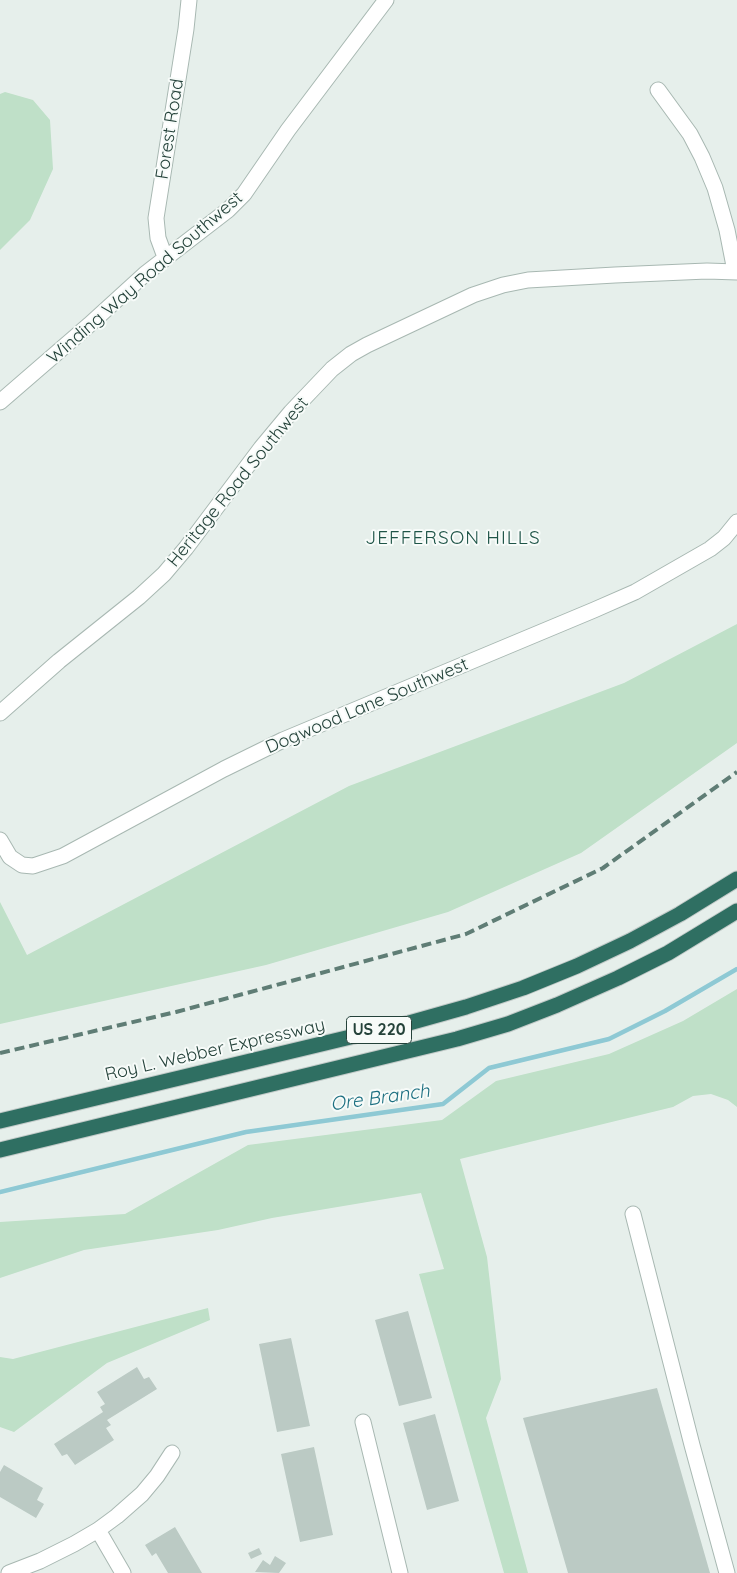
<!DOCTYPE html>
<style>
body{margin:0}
canvas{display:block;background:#e6efeb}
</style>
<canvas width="737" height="1573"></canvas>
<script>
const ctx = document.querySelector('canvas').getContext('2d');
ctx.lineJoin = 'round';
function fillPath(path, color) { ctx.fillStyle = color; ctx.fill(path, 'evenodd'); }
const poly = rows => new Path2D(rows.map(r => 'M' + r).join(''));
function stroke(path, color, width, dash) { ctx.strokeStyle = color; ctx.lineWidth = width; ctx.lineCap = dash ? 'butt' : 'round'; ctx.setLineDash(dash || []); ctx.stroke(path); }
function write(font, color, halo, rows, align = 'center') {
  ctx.font = font + ' Quicksand,sans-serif'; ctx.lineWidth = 4; ctx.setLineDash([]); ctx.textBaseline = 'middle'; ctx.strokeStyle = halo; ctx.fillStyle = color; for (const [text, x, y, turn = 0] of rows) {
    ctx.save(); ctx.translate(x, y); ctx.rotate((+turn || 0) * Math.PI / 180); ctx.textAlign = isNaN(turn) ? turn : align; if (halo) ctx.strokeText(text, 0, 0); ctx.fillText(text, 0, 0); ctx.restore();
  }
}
fillPath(poly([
 [5,92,33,100,50,120,53,169,30,220,0,250,0,94],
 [737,624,737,743,581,853,448,912,266,965,0,1024,0,902,27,955,349,786,624,683],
 [737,989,737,1107,728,1100,711,1094,693,1096,673,1107,460,1159,487,1257,501,1379,486,1418,528,1573,504,1573,419,1274,444,1269,421,1193,272,1218,218,1230,84,1250,0,1278,0,1222,125,1214,248,1145,442,1120,496,1081,609,1054,683,1021],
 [208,1308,210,1320,107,1363,14,1432,0,1427,0,1357,13,1359]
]), '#bfe0c8');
stroke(poly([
 [0,1192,246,1132,443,1104,489,1068,609,1039,665,1011,737,969]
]), '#8ec9d4', 4.5);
fillPath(poly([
 [408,1311,432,1398,399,1406,375,1320],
 [291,1338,310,1426,277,1432,259,1344],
 [137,1367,144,1379,149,1377,157,1389,107,1420,111,1425,106,1428,114,1440,75,1465,67,1454,62,1456,54,1444,103,1412,100,1407,105,1404,97,1392],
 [657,1388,710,1573,568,1573,523,1418],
 [435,1414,459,1501,427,1510,403,1423],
 [314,1447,333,1535,300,1542,281,1454],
 [4,1465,43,1488,37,1500,44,1504,36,1518,0,1497,0,1472],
 [175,1527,202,1573,168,1573,156,1553,152,1556,145,1545],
 [259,1548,262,1554,251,1559,248,1553],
 [275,1556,286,1563,279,1573,255,1572,263,1560,270,1565]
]), '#bbcac4');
const minor = poly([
 [658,90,690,134,702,157,715,188,727,230,735,271],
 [165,257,158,238,156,218,186,29,189,0],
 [0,402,89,325,145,274,228,210,244,194,288,130,386,0],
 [0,713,59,661,139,597,164,574,186,548,261,448,291,412,332,369,351,354,367,345,473,295,503,285,528,280,615,275,707,271,737,272],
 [0,840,10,857,22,865,33,866,63,856,224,769,283,740,594,610,635,592,710,549,724,538,737,522],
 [633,1214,692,1445,727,1573],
 [363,1422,400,1573],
 [98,1530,123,1573],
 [9,1573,40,1561,74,1544,98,1530,117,1516,142,1494,157,1476,172,1453]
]);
const highway = poly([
 [0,1121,409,1023,466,1007,523,988,577,966,630,941,680,914,737,879],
 [0,1150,457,1039,508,1024,557,1005,618,978,668,953,737,911]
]);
stroke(minor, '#a8b8b2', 17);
stroke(highway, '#c2cac8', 17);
stroke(minor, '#fff', 15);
stroke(highway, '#2f6f62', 15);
stroke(poly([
 [0,1053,176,1012,466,934,603,868,737,772]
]), '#5f7d75', 4, [10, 5]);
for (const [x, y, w] of [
 [379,1030,65]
]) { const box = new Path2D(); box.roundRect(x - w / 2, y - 13.5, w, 27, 4); ctx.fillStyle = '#f7fbf9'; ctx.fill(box); stroke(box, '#24423a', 1); }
write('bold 16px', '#24423a', null, [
 ["US 220",379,1030]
]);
write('18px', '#24423a', '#f7fbf9', [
 ["Forest Road",170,129,-81],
 ["Winding Way Road Southwest",145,278,-41],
 ["Heritage Road Southwest",238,482,-51],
 ["Dogwood Lane Southwest",367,706,-23],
 ["Roy L. Webber Expressway",215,1050,-13]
]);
ctx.letterSpacing = '1px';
write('19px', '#1f5548', '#f7fbf9', [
 ["JEFFERSON HILLS",453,538]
]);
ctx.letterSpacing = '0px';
write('italic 19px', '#1c6f80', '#f7fbf9', [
 ["Ore Branch",380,1098,-8]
]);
</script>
